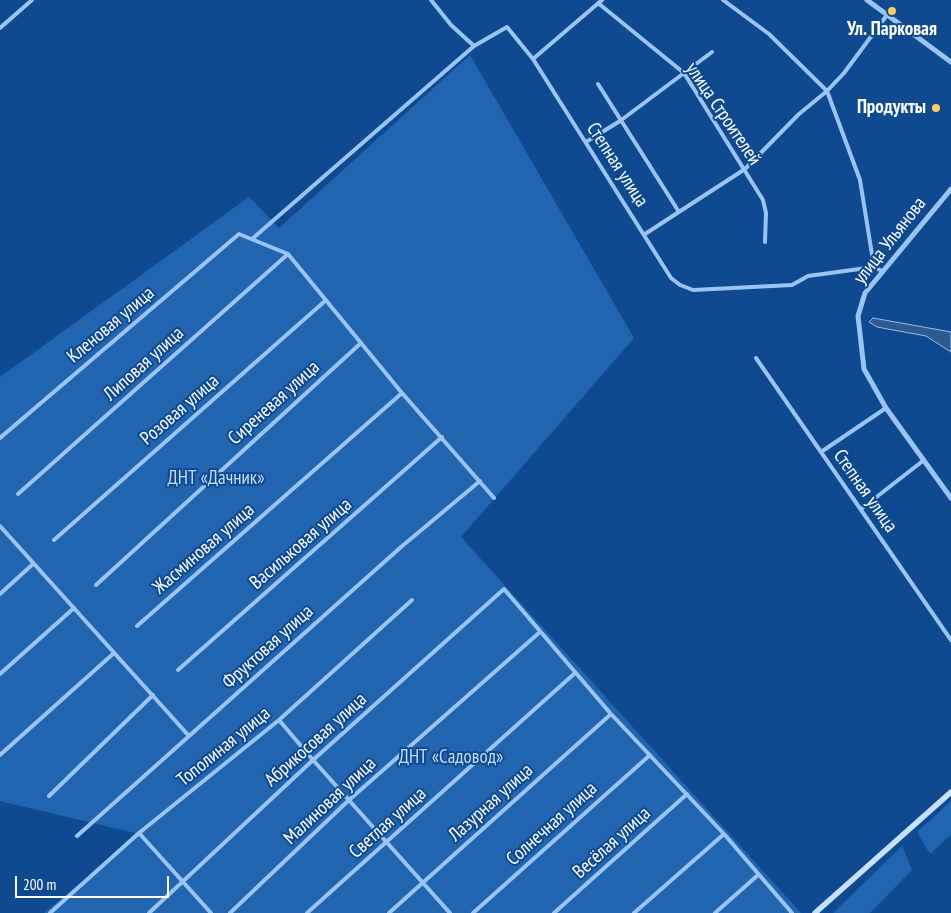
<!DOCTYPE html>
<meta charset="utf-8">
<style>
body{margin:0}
#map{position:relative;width:951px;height:913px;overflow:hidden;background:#0f4a90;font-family:"PT Sans Narrow",sans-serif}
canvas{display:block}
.scale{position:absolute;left:15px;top:876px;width:154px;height:22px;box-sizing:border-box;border:2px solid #fff;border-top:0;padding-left:6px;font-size:15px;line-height:18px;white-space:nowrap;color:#fff;-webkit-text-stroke:4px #0f4a90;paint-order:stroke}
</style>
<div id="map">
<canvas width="951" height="913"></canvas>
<div class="scale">200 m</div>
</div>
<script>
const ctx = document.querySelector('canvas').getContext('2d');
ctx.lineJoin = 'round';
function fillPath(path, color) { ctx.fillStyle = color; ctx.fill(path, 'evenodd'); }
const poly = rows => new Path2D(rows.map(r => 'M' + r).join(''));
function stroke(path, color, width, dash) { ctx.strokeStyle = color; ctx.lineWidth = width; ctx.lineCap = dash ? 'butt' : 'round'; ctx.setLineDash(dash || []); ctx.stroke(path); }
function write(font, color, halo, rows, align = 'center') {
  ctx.font = font + ' "PT Sans Narrow",sans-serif'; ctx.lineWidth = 4; ctx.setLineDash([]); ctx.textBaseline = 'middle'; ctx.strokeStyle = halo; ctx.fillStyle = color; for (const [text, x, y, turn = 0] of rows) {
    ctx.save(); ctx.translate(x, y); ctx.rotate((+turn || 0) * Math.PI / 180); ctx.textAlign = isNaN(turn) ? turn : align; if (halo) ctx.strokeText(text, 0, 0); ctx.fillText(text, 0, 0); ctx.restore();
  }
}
fillPath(poly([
 [470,55,634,338,461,537,801,913,44,913,139,834,0,801,0,377,249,197,279,228],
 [951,801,951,835,930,854,917,832],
 [902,846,912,870,870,913,833,913]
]), '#2164b0');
const water = poly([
 [873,318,951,332,951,352,926,336,877,327,869,322,873,318]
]);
fillPath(water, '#2e5a8e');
stroke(water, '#8abff7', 1);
stroke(poly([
 [431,0,451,25,474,46],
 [723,0,769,34,827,91,860,180,874,267],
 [598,3,684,73,763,200,766,213,765,242],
 [0,28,32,0],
 [533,59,602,0],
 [598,84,679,212],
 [586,142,620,121,712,52],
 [645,234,745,169,799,114,827,91,844,73,887,15],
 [252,239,474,46,507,27,533,59,671,278,680,285,693,290,792,285,808,276,874,267,882,271],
 [756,358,951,640],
 [0,438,239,234,288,254,402,393,494,498],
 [821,452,886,408],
 [18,494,288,254],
 [861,509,924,460],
 [0,526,189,736],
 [54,540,325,301],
 [96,585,361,343],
 [0,594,33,564],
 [137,626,402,393],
 [178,670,442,437],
 [0,674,74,608],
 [279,720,313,760,450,913],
 [0,755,114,653],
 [49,796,153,695],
 [139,833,211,913],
 [77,836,401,547,480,481],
 [50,913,139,833,279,720,412,600],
 [149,913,313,760,504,589,611,714,724,834,792,913],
 [230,913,349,800,540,632],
 [307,913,575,673],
 [389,913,611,714],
 [473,913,650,755],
 [554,913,687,794],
 [634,913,724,834],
 [715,913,758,875]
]), '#99c4f3', 4);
stroke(poly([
 [867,0,951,62],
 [951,189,865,293,858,316,864,369,886,408,951,498]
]), '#99c4f3', 5);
stroke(poly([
 [815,913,951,792]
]), '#c9e0fd', 5.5);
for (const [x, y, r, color] of [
 [892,11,5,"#ffcd5c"],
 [936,108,5,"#ffcd5c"]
]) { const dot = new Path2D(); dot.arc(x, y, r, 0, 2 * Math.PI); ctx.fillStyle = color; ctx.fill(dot); stroke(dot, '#0f4a90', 2); }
write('bold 19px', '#fff', '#0f4a90', [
 ["Ул. Парковая",892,30],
 ["Продукты",926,108,"right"]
]);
write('19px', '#fff', '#0f4a90', [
 ["улица Строителей",723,114,56],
 ["Степная улица",617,165,57],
 ["улица Ульянова",890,241,-52],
 ["Кленовая улица",111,325,-40],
 ["Липовая улица",144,364,-42],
 ["Сиреневая улица",274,403,-42],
 ["Розовая улица",180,410,-41],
 ["Степная улица",865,491,55],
 ["Васильковая улица",301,544,-41],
 ["Жасминовая улица",204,549,-41],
 ["Фруктовая улица",268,647,-42],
 ["Абрикосовая улица",316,740,-42],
 ["Тополиная улица",224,747,-39],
 ["Малиновая улица",330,801,-43],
 ["Лазурная улица",491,803,-42],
 ["Светлая улица",388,823,-42],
 ["Солнечная улица",552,824,-42],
 ["Весёлая улица",612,843,-42]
]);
write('19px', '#c1defe', '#0f4a90', [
 ["ДНТ «Дачник»",216,479],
 ["ДНТ «Садовод»",451,758]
]);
</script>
